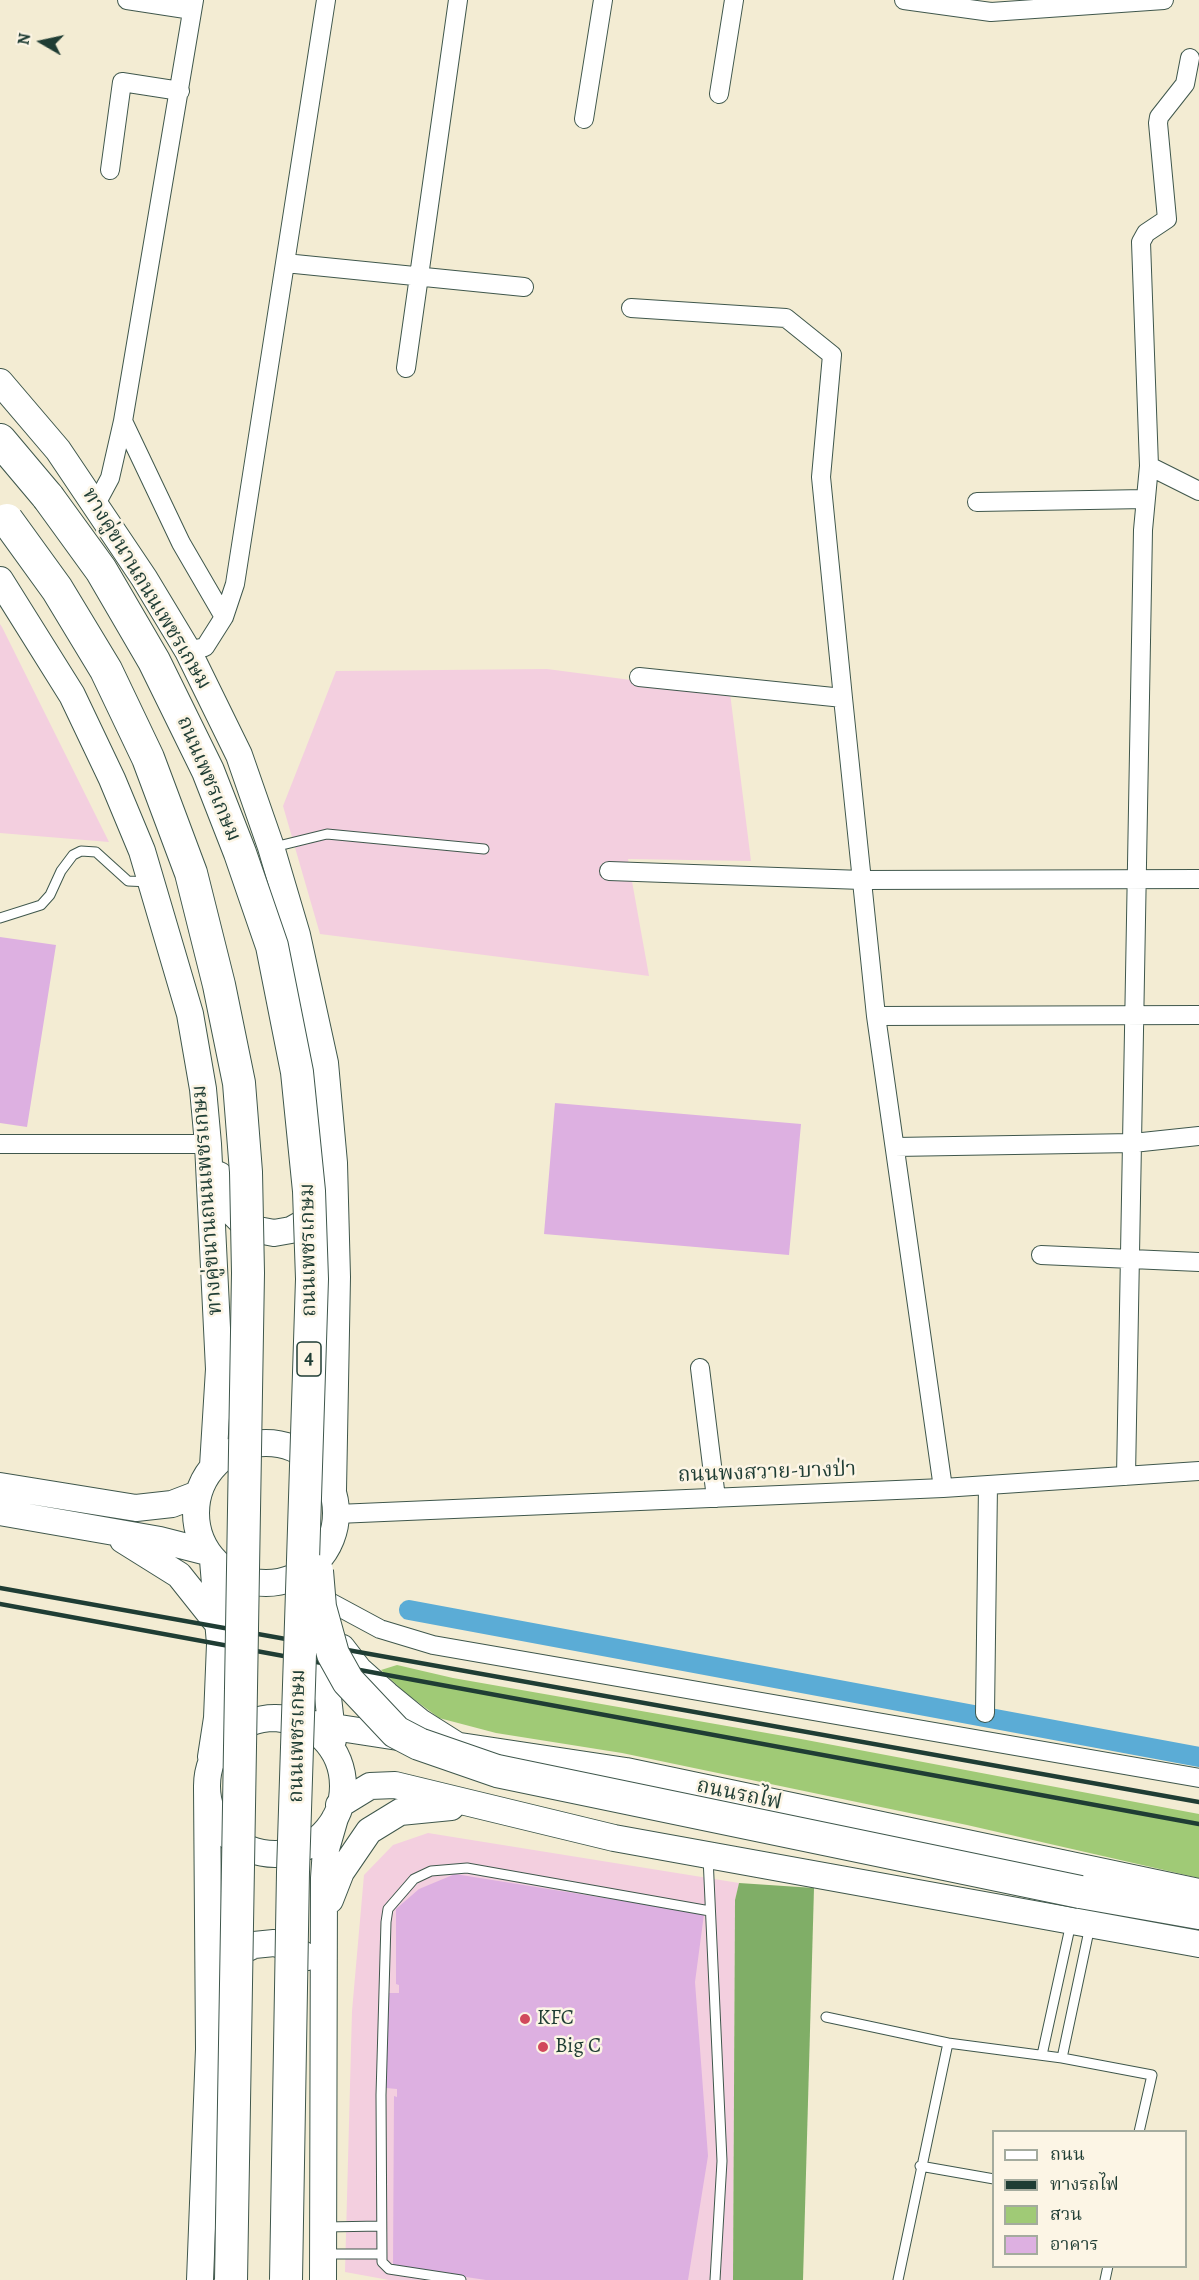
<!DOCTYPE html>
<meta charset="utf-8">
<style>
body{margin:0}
#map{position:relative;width:1199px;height:2280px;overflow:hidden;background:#f3ecd3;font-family:Alegreya,"Noto Serif Thai",serif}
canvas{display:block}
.legend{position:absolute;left:992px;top:2130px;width:195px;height:138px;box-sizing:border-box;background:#fcf5e5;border:2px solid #a4ab9e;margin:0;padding:8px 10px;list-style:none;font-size:18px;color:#1f3d34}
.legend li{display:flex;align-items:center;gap:12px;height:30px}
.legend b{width:30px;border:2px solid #a4ab9e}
.north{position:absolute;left:12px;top:12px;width:60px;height:60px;-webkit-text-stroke:4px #fcf5e5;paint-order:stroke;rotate:279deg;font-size:16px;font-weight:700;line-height:24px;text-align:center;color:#1f3d34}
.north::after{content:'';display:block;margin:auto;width:21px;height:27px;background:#1f3d34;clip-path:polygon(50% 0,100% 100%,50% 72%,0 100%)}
</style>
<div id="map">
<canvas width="1199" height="2280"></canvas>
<ul class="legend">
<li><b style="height:8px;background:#fff"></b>ถนน</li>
<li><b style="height:8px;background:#1f3d34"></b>ทางรถไฟ</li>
<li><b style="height:16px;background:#a0ca76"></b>สวน</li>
<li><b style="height:16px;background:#ddb0e1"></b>อาคาร</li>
</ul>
<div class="north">N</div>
</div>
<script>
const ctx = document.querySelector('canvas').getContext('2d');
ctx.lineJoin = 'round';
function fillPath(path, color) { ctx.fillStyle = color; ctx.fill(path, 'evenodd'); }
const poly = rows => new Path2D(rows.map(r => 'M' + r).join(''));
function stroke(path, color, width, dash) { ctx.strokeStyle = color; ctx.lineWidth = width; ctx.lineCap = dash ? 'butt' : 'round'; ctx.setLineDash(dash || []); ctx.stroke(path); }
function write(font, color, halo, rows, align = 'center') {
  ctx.font = font + ' Alegreya,"Noto Serif Thai",serif'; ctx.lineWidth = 5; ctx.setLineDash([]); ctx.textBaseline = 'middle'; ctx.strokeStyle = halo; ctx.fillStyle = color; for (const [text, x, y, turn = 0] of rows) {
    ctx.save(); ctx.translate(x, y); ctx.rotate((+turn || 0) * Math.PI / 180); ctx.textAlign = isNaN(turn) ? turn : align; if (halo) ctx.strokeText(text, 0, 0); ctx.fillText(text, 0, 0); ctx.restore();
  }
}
fillPath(poly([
 [0,624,2,627,109,842,0,833],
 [547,669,730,693,751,861,628,859,649,976,320,934,283,806,336,671],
 [428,1833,739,1883,735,1900,733,2280,389,2280,345,2272,352,2011,364,1875,393,1845]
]), '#f3cfdf');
fillPath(poly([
 [397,1665,453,1678,801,1739,1199,1814,1199,1878,967,1825,622,1753,496,1733,439,1718,403,1691,381,1670]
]), '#a0ca76');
fillPath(poly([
 [739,1883,814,1888,803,2280,733,2280,735,1900]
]), '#80ae67');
stroke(poly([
 [409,1610,1199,1757]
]), '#5bacd6', 20);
fillPath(poly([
 [0,937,56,945,27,1127,0,1123],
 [555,1103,801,1124,789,1255,544,1234],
 [455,1874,704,1914,695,1982,708,2156,688,2280,486,2280,393,2266,394,2096,397,2097,397,2089,386,2088,386,2007,389,2007,389,1993,399,1993,399,1985,396,1984,396,1909,419,1889]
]), '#ddb0e1');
const service = poly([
 [274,847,327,834,484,849],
 [0,918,41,905,50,895,61,871,73,855,81,851,96,852,128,881,150,882],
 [708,1857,722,2161,715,2280],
 [1090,1926,1062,2058,1152,2075,1139,2132],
 [826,2017,948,2043],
 [1042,2055,1071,1923],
 [920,2166,994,2179],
 [325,2227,381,2226],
 [326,2254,381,2254],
 [461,2280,389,2269,382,2262,381,2095,386,1922,388,1909,414,1879,431,1871,467,1868,710,1911],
 [898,2280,948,2043,1062,2058],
 [1105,2280,1108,2266]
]);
const minor = poly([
 [127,0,192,10],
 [904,0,991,12,1164,0],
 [719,94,734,0],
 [584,119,603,0],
 [110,170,122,82,180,91],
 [285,263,524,287],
 [631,308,786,318,832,355,821,477,843,698,876,1016,943,1488],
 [406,368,458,0],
 [123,421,181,543,224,617],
 [1149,466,1199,491],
 [977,502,1145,499],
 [96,504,110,478,123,421,194,0],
 [188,651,205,647,224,617,235,584,326,0],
 [639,677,843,698],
 [609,871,862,880,1199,879],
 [876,1016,1199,1015],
 [0,1144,208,1144],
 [895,1147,1133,1143,1199,1136],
 [1041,1255,1199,1262],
 [700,1368,716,1498],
 [1126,1476,1143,530,1149,466,1141,242,1146,233,1167,219,1158,123,1159,117,1185,84,1190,58],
 [337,1514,943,1488,1199,1471],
 [328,1601,380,1629,433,1645,1199,1778],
 [985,1713,988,1485]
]);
const secondary = poly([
 [0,382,58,450,144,578,188,651,239,755,271,847,297,935,325,1063,334,1163,337,1277,333,1490],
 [0,580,72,695,112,779,142,851,190,1014,203,1089,208,1144,219,1369,213,1466],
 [219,1175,224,1198,232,1212,243,1223,258,1230,274,1233,291,1230,307,1221,319,1206],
 '196 1513a70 70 0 1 1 140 0a70 70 0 1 1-140 0Z',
 [0,1486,136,1508,172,1504,198,1494],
 [0,1512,160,1540,207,1552],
 [123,1540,179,1575,218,1624],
 [326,1636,324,1664,333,1740],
 [342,1648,359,1670,387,1695,420,1722,458,1746],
 [275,1718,411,1739],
 '207 1786a68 68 0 1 1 136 0a68 68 0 1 1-136 0Z',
 [447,1744,626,1771,1199,1892],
 [211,1757,217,1718,220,1644,213,1560],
 [339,1805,370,1786,395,1785,614,1838,1199,1944],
 [330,1900,341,1872,369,1831,400,1812,451,1807],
 [225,1965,237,1953,254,1945,274,1943,291,1947,307,1957],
 [200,2280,209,2049,207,1788],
 [323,2280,324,1878,326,1849,335,1818]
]);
const trunk = poly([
 [0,440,48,497],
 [1080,1892,1199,1913]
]);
stroke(service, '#3f574c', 11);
stroke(minor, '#3f574c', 20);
stroke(secondary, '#3f574c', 28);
stroke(trunk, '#3f574c', 34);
stroke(service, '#fff', 9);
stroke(minor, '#fff', 18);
stroke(secondary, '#fff', 26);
stroke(trunk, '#fff', 32);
stroke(poly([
 [0,1588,1199,1802],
 [0,1604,1199,1824]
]), '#1f3d34', 4.5);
const trunkBridge = poly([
 [48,497,101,570,154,661,208,771,240,853,272,946,297,1072,309,1191,312,1279,293,1872,286,2280],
 [7,520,57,589,106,670,148,758,191,873,219,985,239,1083,246,1172,248,1273,231,2280],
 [317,1571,320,1607,333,1654,348,1681,396,1732,419,1744,497,1771,1080,1892]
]);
stroke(trunkBridge, '#3f574c', 34, []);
stroke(trunkBridge, '#fff', 32);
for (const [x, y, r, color] of [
 [525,2019,6,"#d1495b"],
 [543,2047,6,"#d1495b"]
]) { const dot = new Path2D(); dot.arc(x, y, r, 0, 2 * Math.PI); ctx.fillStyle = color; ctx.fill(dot); stroke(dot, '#fcf5e5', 2); }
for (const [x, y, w] of [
 [309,1359,24]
]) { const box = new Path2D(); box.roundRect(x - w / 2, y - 17, w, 34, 4.5); ctx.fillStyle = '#fcf5e5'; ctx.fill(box); stroke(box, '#1f3d34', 1.5); }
write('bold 20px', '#1f3d34', null, [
 ["4",309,1359]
]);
write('21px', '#1f3d34', '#fcf5e5', [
 ["ทางคู่ขนานถนนเพชรเกษม",146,589,59],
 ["ถนนเพชรเกษม",208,779,67],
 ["ทางคู่ขนานถนนเพชรเกษม",208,1200,-94],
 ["ถนนเพชรเกษม",309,1250,-91],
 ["ถนนพงสวาย-บางป่า",767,1473,-2],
 ["ถนนเพชรเกษม",298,1736,-89],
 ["ถนนรถไฟ",739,1795,12]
]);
write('21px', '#1f3d34', '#fcf5e5', [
 ["KFC",537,2019],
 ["Big C",555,2047]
], 'left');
</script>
